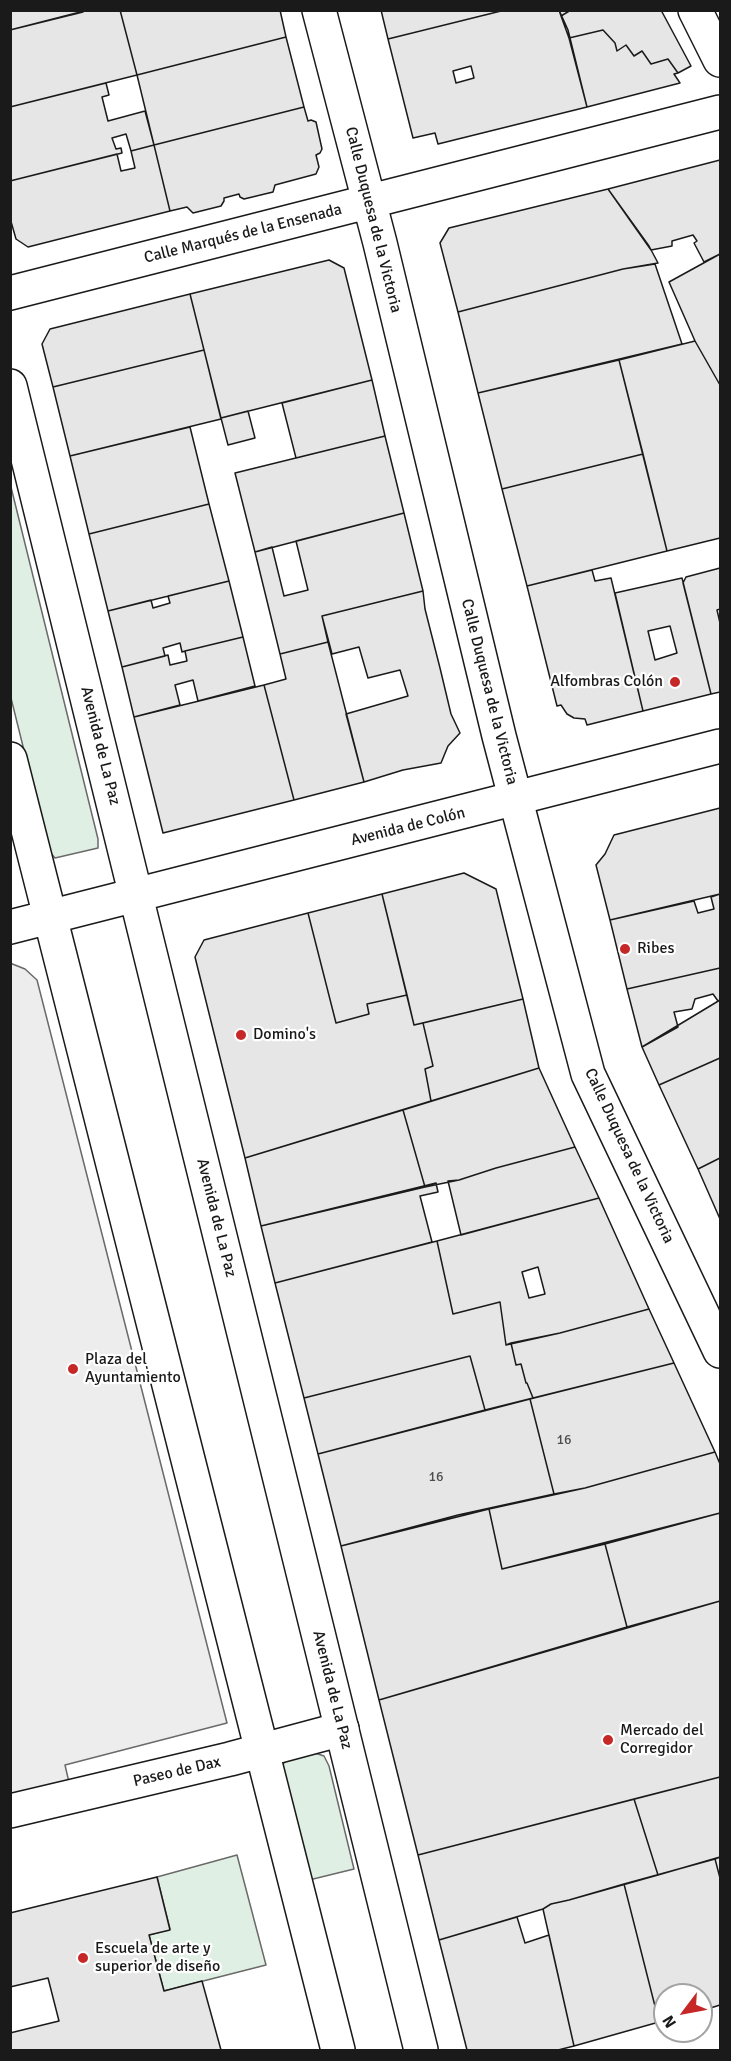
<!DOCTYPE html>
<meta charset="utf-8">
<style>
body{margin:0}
#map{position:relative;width:731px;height:2061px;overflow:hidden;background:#fff;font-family:Signika,sans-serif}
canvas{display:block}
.frame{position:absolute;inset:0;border:12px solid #1a1a1a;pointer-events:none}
.north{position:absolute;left:653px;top:1983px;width:60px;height:60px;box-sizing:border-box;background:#fff;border:2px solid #a3a3a3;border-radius:50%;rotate:238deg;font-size:16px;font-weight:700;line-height:24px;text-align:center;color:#1a1a1a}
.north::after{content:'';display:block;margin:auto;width:21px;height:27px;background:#c62828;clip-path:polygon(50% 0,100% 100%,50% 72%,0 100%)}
</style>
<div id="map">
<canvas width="731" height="2061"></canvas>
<div class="frame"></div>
<div class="north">N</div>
</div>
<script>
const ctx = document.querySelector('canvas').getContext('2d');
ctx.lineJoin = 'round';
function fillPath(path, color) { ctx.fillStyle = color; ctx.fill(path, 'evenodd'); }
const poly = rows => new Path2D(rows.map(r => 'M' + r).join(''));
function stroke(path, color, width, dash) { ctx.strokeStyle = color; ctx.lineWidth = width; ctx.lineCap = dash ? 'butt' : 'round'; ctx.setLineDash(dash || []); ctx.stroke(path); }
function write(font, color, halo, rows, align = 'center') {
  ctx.font = font + ' Signika,sans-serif'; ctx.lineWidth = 4.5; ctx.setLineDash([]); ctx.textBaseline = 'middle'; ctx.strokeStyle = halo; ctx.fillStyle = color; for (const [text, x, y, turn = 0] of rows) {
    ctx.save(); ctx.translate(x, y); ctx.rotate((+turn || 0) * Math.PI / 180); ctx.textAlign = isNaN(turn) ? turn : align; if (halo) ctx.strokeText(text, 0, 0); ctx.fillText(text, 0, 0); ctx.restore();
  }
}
const green = poly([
 [10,483,98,839,98,848,55,858,49,851,11,698,10,483],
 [312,1752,324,1756,329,1766,354,1869,305,1881,281,1767,286,1760,312,1752],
 [237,1855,266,1965,164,1991,149,1935,170,1929,157,1877,237,1855]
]);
fillPath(green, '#e0efe3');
stroke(green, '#6a6a6a', 1.5);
const parking = poly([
 [10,963,25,969,37,980,227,1723,65,1765,71,1791,10,1806,10,963]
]);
fillPath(parking, '#ededed');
stroke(parking, '#6a6a6a', 1.5);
const building = poly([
 [10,10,82,10,83,12,10,30,10,10],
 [88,10,120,10,137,75,10,107,10,30,88,10],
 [120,10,280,10,286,37,137,75,120,10],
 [381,10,505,10,388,39,381,10],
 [505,10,559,10,568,30,587,107,438,144,435,133,413,138,388,39,505,10],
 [471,66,474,78,456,83,453,71,471,66],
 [559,10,571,10,561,16,559,10],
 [571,10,661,10,691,66,678,73,668,59,651,64,642,51,634,56,626,45,617,51,615,43,603,30,569,38,561,16,571,10],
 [603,30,615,43,617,51,626,45,634,56,642,51,651,64,668,59,678,73,674,74,680,83,587,107,569,38,603,30],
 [286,37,304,107,154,145,137,75,286,37],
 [106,83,109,95,102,97,108,121,145,111,154,145,131,151,126,134,112,138,116,149,121,148,122,153,10,181,10,107,106,83],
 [304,107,308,121,311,120,316,122,322,149,320,153,316,155,319,167,316,174,275,185,273,192,244,199,240,197,239,194,224,198,224,201,221,206,193,213,187,207,170,211,154,145,304,107],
 [154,145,170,211,28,247,16,239,10,218,10,181,117,154,121,171,135,168,131,151,154,145],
 [720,160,720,254,704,262,694,243,697,241,693,235,672,241,672,246,651,250,608,189,720,160],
 [608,189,649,246,658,263,623,269,458,312,440,243,449,228,608,189],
 [720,254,720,385,695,341,669,282,720,254],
 [329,260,344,268,372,380,221,418,190,294,329,260],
 [655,264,682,344,478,393,458,312,623,269,655,264],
 [190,294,204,350,53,387,42,344,50,329,190,294],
 [695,341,720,385,720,538,667,551,619,360,695,341],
 [204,350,221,419,70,456,53,387,204,350],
 [619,360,643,454,502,489,478,393,619,360],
 [372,380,385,436,296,458,282,403,372,380],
 [248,411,255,438,228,445,221,418,248,411],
 [190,427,209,504,89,534,70,456,190,427],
 [385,436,404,513,255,552,235,473,385,436],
 [643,454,667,551,527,586,502,489,643,454],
 [209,504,229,581,108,611,89,534,209,504],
 [404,513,423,591,322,616,328,642,280,654,255,552,272,547,284,596,308,590,296,541,404,513],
 [720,568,720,609,717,610,720,623,720,692,711,694,683,583,686,577,720,568],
 [592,570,595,581,611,578,643,711,587,725,585,719,574,718,567,714,561,705,557,706,527,586,592,570],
 [682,578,711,694,643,711,615,593,682,578],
 [670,626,677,653,655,660,648,631,670,626],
 [229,581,243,637,185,651,182,652,180,643,163,648,165,656,122,667,108,611,151,600,153,608,170,603,168,596,229,581],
 [423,591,425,609,440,668,451,714,460,733,448,746,441,763,403,770,364,782,346,714,408,696,400,670,368,678,359,647,332,654,322,616,423,591],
 [243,637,255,686,198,701,193,680,175,685,180,705,134,717,122,667,168,655,170,665,187,661,185,651,243,637],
 [328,642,364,782,294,800,264,685,286,679,280,654,328,642],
 [264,685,294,800,163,833,134,717,264,685],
 [720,808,720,894,610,920,596,865,605,854,614,835,720,808],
 [464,873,496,889,523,999,414,1025,382,894,464,873],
 [382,894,407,995,367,1004,369,1014,336,1023,308,913,382,894],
 [720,894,720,968,627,989,610,920,694,901,698,913,714,909,711,897,720,894],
 [308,913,336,1023,369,1014,367,1004,407,995,414,1025,423,1023,433,1066,425,1069,431,1101,245,1158,195,957,204,940,308,913],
 [720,968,720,1000,718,1001,713,994,695,999,692,1009,674,1012,678,1027,642,1047,627,989,720,968],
 [523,999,539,1068,431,1101,425,1069,433,1066,423,1023,523,999],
 [720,1000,720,1058,659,1085,642,1047,720,1000],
 [720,1058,720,1158,698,1169,659,1085,720,1058],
 [539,1068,575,1147,496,1168,459,1180,425,1187,403,1110,539,1068],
 [403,1110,425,1187,261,1226,245,1158,403,1110],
 [575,1147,599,1198,461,1235,448,1181,459,1180,496,1168,575,1147],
 [720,1158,720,1219,698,1169,720,1158],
 [436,1183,438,1192,420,1196,432,1242,275,1283,261,1226,436,1183],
 [599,1198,649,1309,560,1333,506,1345,500,1302,453,1314,437,1241,599,1198],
 [538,1267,545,1294,529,1298,522,1272,538,1267],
 [437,1241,453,1314,500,1302,506,1345,511,1343,516,1365,521,1364,526,1383,527,1383,533,1398,485,1410,470,1356,304,1398,275,1283,437,1241],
 [649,1309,674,1363,533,1398,527,1383,526,1383,521,1364,516,1365,511,1343,560,1333,649,1309],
 [470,1356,485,1410,318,1454,304,1398,470,1356],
 [674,1363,715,1452,585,1488,554,1494,530,1399,674,1363],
 [530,1399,554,1494,458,1515,341,1546,318,1454,530,1399],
 [715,1452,720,1464,720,1513,502,1569,489,1509,585,1488,715,1452],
 [489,1509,502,1569,605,1544,627,1627,379,1700,341,1546,489,1509],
 [720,1513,720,1601,627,1627,605,1544,720,1513],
 [720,1601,720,1777,418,1855,379,1700,720,1601],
 [720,1777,720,1857,658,1875,634,1799,720,1777],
 [634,1799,658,1875,569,1900,551,1904,543,1909,439,1940,418,1855,634,1799],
 [720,1857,720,1878,715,1859,720,1857],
 [715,1859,720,1878,720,2005,701,2011,701,1995,665,1995,665,2021,659,2022,624,1884,715,1859],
 [157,1877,170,1930,149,1935,164,1991,202,1981,221,2050,10,2050,10,2033,59,2021,48,1978,10,1987,10,1913,157,1877],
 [624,1884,659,2022,574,2046,543,1909,551,1904,569,1900,624,1884],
 [517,1917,525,1943,549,1935,574,2046,558,2050,467,2050,439,1940,517,1917]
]);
fillPath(building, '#e6e6e6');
stroke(building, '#1a1a1a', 1.5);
const minor = poly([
 [319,10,380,243,499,736,588,1074,720,1351],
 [695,10,720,60],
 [10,293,720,112],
 [10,1811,230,1759,342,1729]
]);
const major = poly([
 [10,386,421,2050],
 [10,759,338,2050],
 [10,927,720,746]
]);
stroke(minor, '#1a1a1a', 36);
stroke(major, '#1a1a1a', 36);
stroke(minor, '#fff', 33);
stroke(major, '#fff', 33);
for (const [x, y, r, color] of [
 [675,682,6,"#c62828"],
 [625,949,6,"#c62828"],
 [241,1035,6,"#c62828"],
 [73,1369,6,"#c62828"],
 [608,1740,6,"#c62828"],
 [83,1958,6,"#c62828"]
]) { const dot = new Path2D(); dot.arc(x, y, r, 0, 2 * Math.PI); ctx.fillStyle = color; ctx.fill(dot); stroke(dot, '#fff', 2); }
write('14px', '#4d4d4d', null, [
 ["16",564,1440],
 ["16",436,1477]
]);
write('16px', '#1a1a1a', '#fff', [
 ["Calle Duquesa de la Victoria",373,220,76],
 ["Calle Marqués de la Ensenada",243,234,-14],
 ["Calle Duquesa de la Victoria",489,692,76],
 ["Avenida de La Paz",100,746,76],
 ["Avenida de Colón",408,827,-14],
 ["Calle Duquesa de la Victoria",629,1156,65],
 ["Avenida de La Paz",216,1218,76],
 ["Avenida de La Paz",332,1690,76],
 ["Paseo de Dax",177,1772,-13]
]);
write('16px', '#1a1a1a', '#fff', [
 ["Alfombras Colón",663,682,"right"],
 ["Ribes",637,949],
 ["Domino's",253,1035],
 ["Plaza del",85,1360],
 ["Ayuntamiento",85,1378],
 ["Mercado del",620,1731],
 ["Corregidor",620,1749],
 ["Escuela de arte y",95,1949],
 ["superior de diseño",95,1967]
], 'left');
</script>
